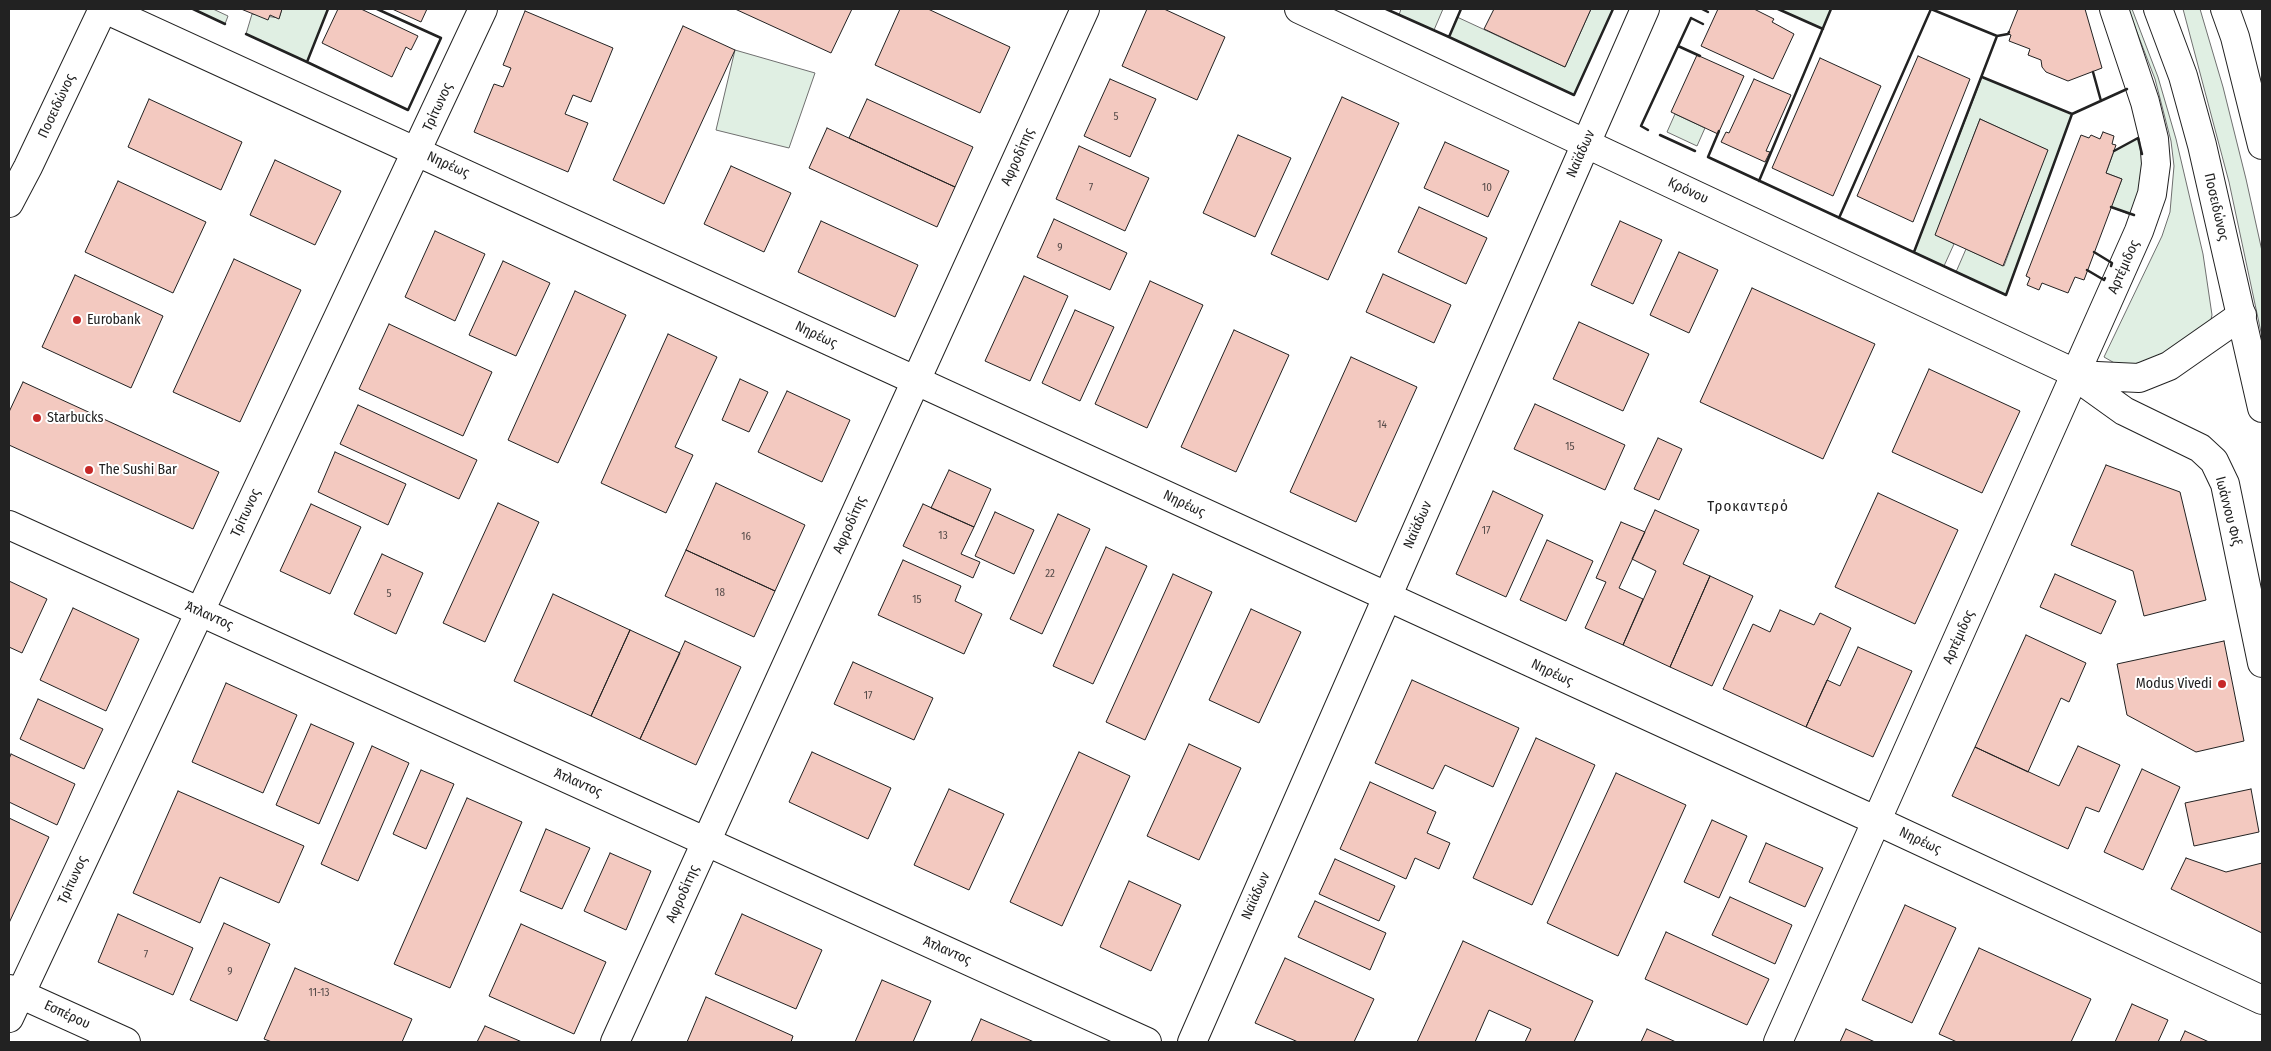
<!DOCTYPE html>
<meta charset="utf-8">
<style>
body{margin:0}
#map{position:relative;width:2271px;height:1051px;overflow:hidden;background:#fff;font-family:"Fira Sans Condensed",sans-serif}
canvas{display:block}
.frame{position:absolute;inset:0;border:10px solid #222;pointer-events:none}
</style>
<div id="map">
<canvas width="2271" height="1051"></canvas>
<div class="frame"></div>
</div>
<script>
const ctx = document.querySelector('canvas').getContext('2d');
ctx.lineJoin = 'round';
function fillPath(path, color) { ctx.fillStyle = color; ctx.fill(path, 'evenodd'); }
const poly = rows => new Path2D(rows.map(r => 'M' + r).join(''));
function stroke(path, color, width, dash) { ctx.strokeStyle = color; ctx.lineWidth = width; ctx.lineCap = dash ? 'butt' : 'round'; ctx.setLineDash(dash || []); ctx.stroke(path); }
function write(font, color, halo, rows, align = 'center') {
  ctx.font = font + ' "Fira Sans Condensed",sans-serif'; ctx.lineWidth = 4; ctx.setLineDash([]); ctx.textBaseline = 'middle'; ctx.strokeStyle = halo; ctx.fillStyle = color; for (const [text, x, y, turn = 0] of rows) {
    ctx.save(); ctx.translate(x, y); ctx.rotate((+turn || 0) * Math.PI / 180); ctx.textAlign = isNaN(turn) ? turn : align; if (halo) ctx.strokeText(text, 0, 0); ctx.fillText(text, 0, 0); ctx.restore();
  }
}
const green = poly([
 [193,9,213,9,228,16,225,24,193,9],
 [282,9,328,9,307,62,246,34,252,14,279,18,282,9],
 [1401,9,1443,9,1434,30,1399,15,1401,9],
 [1591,9,1613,9,1574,95,1449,37,1457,17,1565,67,1591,9],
 [1778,9,1831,9,1823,29,1778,9],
 [2128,9,2132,9,2158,77,2176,139,2203,254,2212,315,2208,333,2138,367,2118,365,2104,357,2162,236,2170,212,2174,166,2171,141,2155,79,2128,9],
 [2183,9,2200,9,2223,87,2246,179,2262,251,2262,337,2229,182,2183,9],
 [735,50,815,73,789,148,716,130,735,50],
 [1982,77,2072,114,2006,295,1956,272,1966,249,2004,266,2047,150,1980,119,1936,234,1954,244,1944,266,1914,252,1982,77],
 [1675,114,1705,128,1697,146,1667,132,1675,114],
 [2138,138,2149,182,2133,216,2111,207,2122,179,2106,173,2114,151,2138,138]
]);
fillPath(green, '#e0efe3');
stroke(green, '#6f6f6f', 1);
const building = poly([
 [241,9,282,9,279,19,270,15,268,20,241,9],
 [338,9,361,9,418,36,411,50,406,47,392,77,322,43,338,9],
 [392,9,427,9,421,22,392,9],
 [735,9,852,9,831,53,735,9],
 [900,9,928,9,1010,47,980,113,875,65,900,9],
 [1147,9,1164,9,1225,37,1197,100,1122,66,1147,9],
 [1494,9,1591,9,1565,67,1484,29,1494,9],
 [1718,9,1754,9,1774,19,1772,22,1794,34,1773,79,1701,46,1718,9],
 [2018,9,2085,9,2102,68,2068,81,2046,72,2042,67,2041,60,2028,55,2030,49,2009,41,2011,35,2008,34,2018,9],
 [525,11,613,48,591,102,573,95,565,114,588,123,568,172,474,132,494,84,503,87,511,68,503,65,525,11],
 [683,26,735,50,664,204,613,180,683,26],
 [1697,55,1744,76,1718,134,1671,112,1697,55],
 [1918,56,1970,79,1913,222,1857,196,1918,56],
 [1820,58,1881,86,1833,196,1772,168,1820,58],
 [1110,79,1156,99,1130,157,1084,136,1110,79],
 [1754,79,1791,95,1766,151,1770,152,1765,162,1721,142,1726,132,1729,133,1754,79],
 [1342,97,1399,123,1328,280,1271,254,1342,97],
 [149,99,242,142,221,190,128,147,149,99],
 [867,99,973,147,955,187,849,138,867,99],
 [1980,119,2048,150,2003,266,1935,235,1980,119],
 [827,128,955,187,937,227,809,168,827,128],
 [2103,132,2114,136,2112,144,2116,145,2106,173,2122,179,2084,280,2075,277,2068,293,2042,283,2039,290,2027,285,2030,278,2026,276,2081,135,2089,138,2091,135,2100,139,2103,132],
 [1238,135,1291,158,1255,237,1203,213,1238,135],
 [1445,142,1509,171,1488,217,1424,188,1445,142],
 [1079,146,1149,178,1125,231,1056,199,1079,146],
 [275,160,341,191,315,245,250,215,275,160],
 [731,166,791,193,764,252,704,224,731,166],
 [118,181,206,222,173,293,85,252,118,181],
 [1419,207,1487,238,1466,284,1398,252,1419,207],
 [1054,219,1127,253,1110,290,1037,257,1054,219],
 [821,221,918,265,895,317,798,272,821,221],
 [1620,221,1662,240,1633,304,1591,285,1620,221],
 [435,231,485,254,455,321,405,297,435,231],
 [1679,252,1718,270,1689,333,1650,315,1679,252],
 [234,259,301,290,240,422,173,392,234,259],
 [503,261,550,283,516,356,469,335,503,261],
 [1383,274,1451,305,1434,343,1366,312,1383,274],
 [75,275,163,316,131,388,42,347,75,275],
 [1024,276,1068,296,1030,381,985,361,1024,276],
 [1150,281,1203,305,1147,428,1095,404,1150,281],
 [1752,288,1875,344,1823,459,1700,402,1752,288],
 [575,291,626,315,558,463,508,440,575,291],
 [1075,310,1114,327,1080,401,1042,383,1075,310],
 [1579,322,1649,354,1623,411,1553,379,1579,322],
 [389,324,492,372,463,436,359,389,389,324],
 [1234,330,1289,355,1236,472,1181,447,1234,330],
 [668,334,717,357,675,447,693,455,666,513,601,483,668,334],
 [1351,357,1417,387,1356,522,1290,492,1351,357],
 [1929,369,2020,411,1982,493,1892,452,1929,369],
 [740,379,768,392,749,432,722,420,740,379],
 [23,382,219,472,193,529,9,445,9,412,23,382],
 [787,391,850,420,822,482,758,452,787,391],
 [1535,404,1625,445,1605,490,1514,449,1535,404],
 [358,405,477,460,459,499,340,444,358,405],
 [1658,438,1682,449,1659,500,1634,489,1658,438],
 [335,452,406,484,388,525,318,492,335,452],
 [2106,465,2180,492,2206,600,2144,616,2133,571,2071,545,2106,465],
 [949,470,991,489,974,527,931,508,949,470],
 [716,483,805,525,775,591,686,550,716,483],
 [1493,491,1543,515,1506,597,1456,574,1493,491],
 [1878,493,1958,530,1915,624,1835,587,1878,493],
 [498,503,539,522,485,642,443,623,498,503],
 [311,504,361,527,330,594,280,571,311,504],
 [923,504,974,527,961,554,980,562,973,578,903,546,923,504],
 [1655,510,1699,530,1683,564,1710,576,1670,667,1623,645,1656,571,1632,559,1655,510],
 [995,512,1034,530,1014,574,975,556,995,512],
 [1058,514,1090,529,1042,634,1010,619,1058,514],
 [1621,522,1645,532,1619,588,1643,599,1623,645,1585,628,1606,582,1596,578,1621,522],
 [1547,540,1593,561,1566,621,1520,600,1547,540],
 [1106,547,1147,566,1093,684,1053,666,1106,547],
 [686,550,775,591,754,637,665,596,686,550],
 [382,554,423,573,396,634,354,614,382,554],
 [903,560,961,586,955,601,982,614,964,654,878,615,903,560],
 [1173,574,1212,592,1145,740,1106,722,1173,574],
 [2055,574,2116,601,2101,634,2040,607,2055,574],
 [1710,576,1753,596,1712,686,1670,667,1710,576],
 [9,581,47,599,22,653,9,647,9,581],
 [553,594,630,630,591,716,514,681,553,594],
 [73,608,139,639,106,711,40,680,73,608],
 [1251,609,1301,632,1259,723,1209,700,1251,609],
 [1780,610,1814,625,1820,613,1851,628,1806,727,1723,689,1753,624,1770,632,1780,610],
 [630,630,680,653,640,739,591,716,630,630],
 [2026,635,2086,663,2069,702,2061,698,2028,772,1975,747,2026,635],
 [685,641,741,667,696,765,640,739,685,641],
 [2224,641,2244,741,2196,752,2127,715,2117,664,2224,641],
 [1858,647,1912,671,1873,757,1806,727,1827,680,1840,686,1858,647],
 [853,662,933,698,914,740,834,704,853,662],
 [1412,680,1519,728,1493,787,1445,765,1433,789,1375,763,1412,680],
 [226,683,297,715,263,793,192,762,226,683],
 [38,699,103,729,84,769,20,739,38,699],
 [311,724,354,743,319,824,276,805,311,724],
 [1536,738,1595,765,1532,905,1473,878,1536,738],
 [1189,744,1241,768,1199,860,1147,836,1189,744],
 [372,746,409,763,358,881,321,864,372,746],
 [2078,746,2120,765,2099,812,2086,807,2068,849,1952,796,1975,747,2059,786,2078,746],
 [812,752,891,788,868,839,789,802,812,752],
 [1079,752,1130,776,1062,926,1010,902,1079,752],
 [11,754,75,784,57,825,9,802,9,759,11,754],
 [2142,769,2180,787,2143,870,2104,852,2142,769],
 [421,770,454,784,426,849,393,834,421,770],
 [1616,773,1686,805,1618,956,1547,923,1616,773],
 [1370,782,1436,812,1427,833,1450,843,1439,869,1415,858,1406,879,1340,849,1370,782],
 [949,789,1004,814,969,890,914,865,949,789],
 [2251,789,2259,832,2194,846,2185,803,2251,789],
 [178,791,304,846,279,903,220,877,200,923,133,893,178,791],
 [467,798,522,822,450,988,394,964,467,798],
 [9,818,49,837,9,923,9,818],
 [1712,820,1747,836,1719,898,1684,882,1712,820],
 [546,829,590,848,562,909,520,891,546,829],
 [1766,843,1823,868,1805,907,1749,882,1766,843],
 [610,853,651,871,626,930,584,911,610,853],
 [2186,858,2226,872,2262,863,2262,933,2171,889,2186,858],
 [1335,859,1395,886,1379,921,1319,894,1335,859],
 [1129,881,1181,905,1151,971,1100,947,1129,881],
 [1730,897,1792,925,1775,964,1712,935,1730,897],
 [1315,901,1386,933,1370,970,1298,937,1315,901],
 [1905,905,1956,928,1912,1023,1862,1000,1905,905],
 [118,914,193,948,173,995,98,962,118,914],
 [742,914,822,950,796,1009,715,974,742,914],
 [224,923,270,944,237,1021,190,1000,224,923],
 [521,924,606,962,574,1034,489,996,521,924],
 [1666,932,1769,979,1747,1025,1645,979,1666,932],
 [1463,941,1593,1001,1574,1042,1525,1042,1531,1029,1489,1010,1475,1042,1417,1042,1463,941],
 [1979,948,2091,999,2071,1042,1957,1042,1939,1034,1979,948],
 [1285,958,1374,999,1354,1042,1298,1042,1255,1023,1285,958],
 [295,968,412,1019,402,1042,272,1042,264,1039,295,968],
 [882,980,931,1001,913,1042,855,1042,882,980],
 [706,997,793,1036,791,1042,687,1042,706,997],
 [2132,1004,2168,1020,2158,1042,2115,1042,2132,1004],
 [981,1019,1034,1042,971,1042,981,1019],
 [485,1026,522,1042,477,1042,485,1026],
 [1647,1029,1676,1042,1641,1042,1647,1029],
 [1846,1029,1875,1042,1840,1042,1846,1029],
 [2185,1031,2209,1042,2180,1042,2185,1031]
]);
fillPath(building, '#f3c9c0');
stroke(building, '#222', 1);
const street = poly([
 [105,9,1877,821,2262,1000],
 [1299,9,2064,368,2124,411,2200,448,2214,461,2225,484,2262,663],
 [9,203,28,167,103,9],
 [2076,375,2139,378,2169,366,2242,315],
 [9,525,1147,1042],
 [9,989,126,1042],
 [9,1018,483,9],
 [1778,1042,2139,231,2152,194,2156,164,2154,139,2145,102,2114,9]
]);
const secondary = poly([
 [615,1042,1085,9],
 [1192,1042,1645,9]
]);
const highway = poly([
 [2158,9,2183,76,2202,145,2262,408],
 [2225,9,2235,37,2262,145]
]);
stroke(street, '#222', 30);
stroke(secondary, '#222', 30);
stroke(highway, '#222', 30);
stroke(street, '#fff', 28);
stroke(secondary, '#fff', 28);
stroke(highway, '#fff', 28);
stroke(poly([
 [193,9,225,24],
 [1386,9,1449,37],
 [1461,9,1449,37,1574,95,1613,9],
 [1702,9,1708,12],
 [1778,9,1823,29],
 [1931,9,1997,36],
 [246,34,307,62,328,9],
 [1678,46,1700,56],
 [307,62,408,110,441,38,377,9],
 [2093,72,2101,101],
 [1982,77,2072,114],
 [1648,130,1641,126,1691,18,1703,24],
 [1719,131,1708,157,2006,295,2072,114,2127,89],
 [1660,135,1695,151],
 [2114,151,2138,138,2142,154],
 [1759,181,1831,9],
 [2111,207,2134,215],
 [1839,218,1931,9],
 [1914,252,1997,36,2008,34,2009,32],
 [2094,252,2112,263,2111,266],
 [2087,270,2104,280,2105,278]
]), '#222', 2.5);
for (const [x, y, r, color] of [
 [77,320,5,"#c62828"],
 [37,418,5,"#c62828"],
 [89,470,5,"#c62828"],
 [2222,684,5,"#c62828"]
]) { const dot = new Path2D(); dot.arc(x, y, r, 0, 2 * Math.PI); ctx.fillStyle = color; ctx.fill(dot); stroke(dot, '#fff', 2); }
write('11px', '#564c4a', null, [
 ["5",1116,117],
 ["7",1091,188],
 ["10",1487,188],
 ["9",1060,248],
 ["14",1382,425],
 ["15",1570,447],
 ["17",1486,531],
 ["13",943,536],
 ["16",746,537],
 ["22",1050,574],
 ["18",720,593],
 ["5",389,594],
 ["15",917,600],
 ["17",868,696],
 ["7",146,955],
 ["9",230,972],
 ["11-13",319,993]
]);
write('14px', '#222', '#fff', [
 ["Ποσειδώνος",57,106,-65],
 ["Τρίτωνος",438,107,-65],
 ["Ναϊάδων",1581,154,-66],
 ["Αφροδίτης",1018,157,-66],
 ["Νηρέως",448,165,24],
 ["Κρόνου",1688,191,25],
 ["Ποσειδώνος",2216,207,77],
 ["Αρτέμιδος",2124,267,-66],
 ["Νηρέως",816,335,25],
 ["Νηρέως",1184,504,25],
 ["Ιωάννου Φιξ",2228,511,76],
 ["Τρίτωνος",246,513,-65],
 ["Αφροδίτης",850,525,-66],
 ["Ναϊάδων",1418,525,-66],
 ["Άτλαντος",209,616,24],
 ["Αρτέμιδος",1959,637,-66],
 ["Νηρέως",1552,673,25],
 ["Άτλαντος",578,783,24],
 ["Νηρέως",1920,841,25],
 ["Τρίτωνος",73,880,-65],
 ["Αφροδίτης",683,894,-66],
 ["Ναϊάδων",1256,896,-66],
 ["Άτλαντος",947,951,24],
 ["Εσπέρου",67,1015,25]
]);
write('14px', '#222', '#fff', [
 ["Eurobank",87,320],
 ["Starbucks",47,418],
 ["The Sushi Bar",99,470],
 ["Modus Vivedi",2212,684,"right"]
], 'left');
ctx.letterSpacing = '1px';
write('15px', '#222', '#fff', [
 ["Τροκαντερό",1748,507]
]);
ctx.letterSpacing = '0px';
</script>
